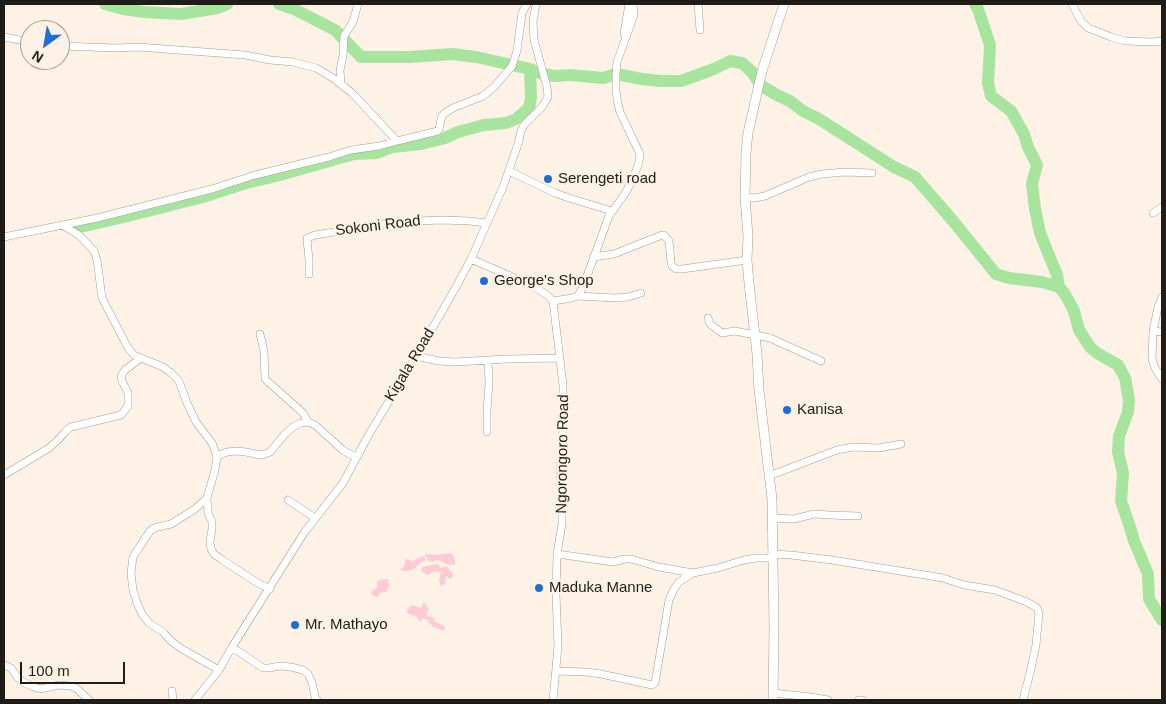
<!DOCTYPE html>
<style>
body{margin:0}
#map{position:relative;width:1166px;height:704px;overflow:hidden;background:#fdf2e5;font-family:Arial,sans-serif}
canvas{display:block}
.frame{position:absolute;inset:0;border:5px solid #201c18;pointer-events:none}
.north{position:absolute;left:20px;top:20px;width:50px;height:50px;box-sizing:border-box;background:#fdf2e5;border:1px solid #a59c93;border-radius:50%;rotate:212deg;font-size:14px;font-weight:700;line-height:20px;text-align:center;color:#201c18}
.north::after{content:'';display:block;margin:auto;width:18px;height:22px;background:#206cd7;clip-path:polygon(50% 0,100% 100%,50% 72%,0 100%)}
.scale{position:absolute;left:20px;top:662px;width:105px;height:22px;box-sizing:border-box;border:2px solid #201c18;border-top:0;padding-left:6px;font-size:15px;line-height:18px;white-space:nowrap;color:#201c18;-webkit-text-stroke:4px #fdf2e5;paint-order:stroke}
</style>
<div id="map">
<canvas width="1166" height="704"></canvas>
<div class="frame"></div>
<div class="north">N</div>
<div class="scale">100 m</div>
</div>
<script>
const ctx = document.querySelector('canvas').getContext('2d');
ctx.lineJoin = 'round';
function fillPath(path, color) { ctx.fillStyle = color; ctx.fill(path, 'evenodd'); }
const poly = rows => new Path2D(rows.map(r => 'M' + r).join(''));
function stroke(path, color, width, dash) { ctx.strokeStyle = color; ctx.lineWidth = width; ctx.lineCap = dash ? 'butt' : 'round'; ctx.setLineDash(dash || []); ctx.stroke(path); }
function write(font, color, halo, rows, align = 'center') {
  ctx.font = font + ' Arial,sans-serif'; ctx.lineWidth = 5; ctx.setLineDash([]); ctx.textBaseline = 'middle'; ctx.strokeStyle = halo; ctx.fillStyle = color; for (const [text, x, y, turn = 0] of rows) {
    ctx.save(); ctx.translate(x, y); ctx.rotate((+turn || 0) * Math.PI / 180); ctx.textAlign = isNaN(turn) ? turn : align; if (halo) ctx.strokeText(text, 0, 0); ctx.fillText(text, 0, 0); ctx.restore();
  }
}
fillPath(poly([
 [452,553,455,560,455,565,446,564,439,560,429,562,425,554,435,555],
 [424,556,426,561,423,561,414,569,408,571,400,570,405,565,405,560,408,559,413,562,416,559],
 [438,564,440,568,446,566,453,573,452,577,450,579,446,576,445,584,442,586,440,584,439,580,441,572,434,571,427,575,421,571,422,567],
 [386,579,388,579,389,587,386,592,380,593,378,597,372,595,371,593,372,591,377,588,377,581],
 [424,602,429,610,426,616,435,618,434,621,444,626,445,631,433,627,427,620,423,618,420,622,416,616,411,615,406,612,411,605,421,608]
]), '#fdcbd6');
stroke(poly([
 [105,4,123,9,144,12,181,14,218,8,227,4],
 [279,4,294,9,335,30,361,57,410,57,452,54,476,57,530,69],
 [975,4,978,9,990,45,988,83,991,96,1011,111,1024,134,1028,147,1037,165,1032,184,1035,209,1040,233,1057,275,1059,287],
 [76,228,128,216,203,197,246,183,276,176,354,154,377,153,392,147,421,144,445,138,458,132,484,125,506,123,516,119,529,108,531,98,530,69,543,74,555,76,571,75,603,78,616,74,642,79,660,81,681,81,714,69,730,61,742,63,753,73,760,85,777,95,790,101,803,111,819,119,894,167,915,177,953,221,996,274,1009,278,1042,282,1059,287,1065,294,1074,311,1079,330,1090,347,1097,353,1118,365,1125,378,1129,400,1128,412,1119,436,1118,452,1123,473,1121,501,1129,524,1134,541,1148,574,1149,599,1162,620]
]), '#a7e59e', 12);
const minor = poly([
 [698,4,700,30],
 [1072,4,1081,21,1088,28,1099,32,1111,37,1126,41,1152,42,1162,41],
 [624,33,629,4],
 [4,37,30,42],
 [60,46,116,48,138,47,245,55,270,60,293,62,316,68,333,78,352,93,397,141,438,131,439,129,442,116,445,113,453,108,483,96,494,87,512,66,517,51,522,13,527,4],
 [341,84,340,70,343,56,344,36,353,22,358,4],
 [509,171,555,193,569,198,612,211],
 [745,197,754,198,765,196,809,177,822,174,845,172,872,173],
 [1153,213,1162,207],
 [62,225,79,235,94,251,97,260,102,298,128,348,134,355,163,367,171,373,179,381,187,403,196,422,212,443,217,456,215,470,207,498,208,513,212,522,212,529,210,542,211,549,214,554,221,559,256,582,270,589],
 [4,237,97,218,212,189,255,175,329,157,351,150,379,146,397,141],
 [593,257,614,254,662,235,664,235,669,241,671,262,672,266,676,269,682,269,747,260],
 [471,259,533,286,547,295,553,301,563,385,563,430,560,475,562,486,562,524,557,554,556,594,558,646,553,700],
 [309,274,309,259,307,240,307,238,315,235,378,225,417,221,442,220,469,221,487,223],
 [577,296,615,298,628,297,641,293],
 [1162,297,1158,307,1153,331,1152,359,1155,368,1162,379],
 [553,301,572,298,577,296,579,294,583,287,609,216,626,192,633,179,639,162,640,154,620,112,618,104,616,92,616,74,617,62,634,15,633,4],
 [708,318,710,324,722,333,735,331,770,338,821,361],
 [1153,331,1162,332],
 [260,334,264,351,265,379,303,413,308,422],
 [416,356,438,361,455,362,507,359,560,358],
 [487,432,487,411,489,383,488,360],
 [217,456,227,452,236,451,246,452,260,455,265,454,270,452,285,434,293,427,301,423,308,422,315,425,344,451,356,457],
 [4,475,49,448,58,440,65,432,71,427,121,415,128,406,128,393,122,381,121,376,125,370,141,358],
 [769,476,837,450,853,447,879,448,901,444],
 [207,498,195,509,171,524,154,528,150,531,133,557,131,573,133,590,137,603,142,614,149,623,163,632,171,641,182,649,219,670],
 [288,500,315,518],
 [772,518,794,519,814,514,830,515,858,516],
 [557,554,613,562,625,559,631,559,659,567,693,573,718,568,744,560,757,558,772,558],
 [772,554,791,555,832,560,943,578,964,585,995,590,1027,602,1037,608,1039,613,1036,645,1030,673,1023,700],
 [232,647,263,668,269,668,280,666,291,667,303,670,308,674,312,682,315,697,317,700],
 [4,665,11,668,18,678,23,682,31,686,40,689,59,685,71,686,76,688,89,700],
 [556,671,586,672,601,674,652,685,655,683,669,600,674,589,679,582,693,573],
 [172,691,173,700],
 [773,693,811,697,828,700],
 [195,700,219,670,232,647,304,533,343,483,368,436,421,348,456,287,471,259,503,187,518,144,521,131,524,125,542,107,548,97,547,87,534,40,533,21,536,4],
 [859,700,862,700]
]);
const tertiary = poly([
 [773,700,774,627,772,499,759,390,757,354,749,283,747,260,748,236,745,197,746,153,748,133,762,71,784,4]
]);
stroke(minor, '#a59b8f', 8);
stroke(tertiary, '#a59b8f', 10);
stroke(minor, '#fff', 7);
stroke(tertiary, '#fff', 9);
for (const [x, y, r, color] of [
 [548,179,5,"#206cd7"],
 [484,281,5,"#206cd7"],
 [787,410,5,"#206cd7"],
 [539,588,5,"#206cd7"],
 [295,625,5,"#206cd7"]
]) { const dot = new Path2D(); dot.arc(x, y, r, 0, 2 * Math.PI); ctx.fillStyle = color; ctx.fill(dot); stroke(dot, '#fdf2e5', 2); }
write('15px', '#201c18', '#fdf2e5', [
 ["Serengeti road",558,179],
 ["George's Shop",494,281],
 ["Kanisa",797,410],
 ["Maduka Manne",549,588],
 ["Mr. Mathayo",305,625]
], 'left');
write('15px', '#201c18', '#fdf2e5', [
 ["Sokoni Road",378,226,-7],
 ["Kigala Road",410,365,-59],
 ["Ngorongoro Road",563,454,-89]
]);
</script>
